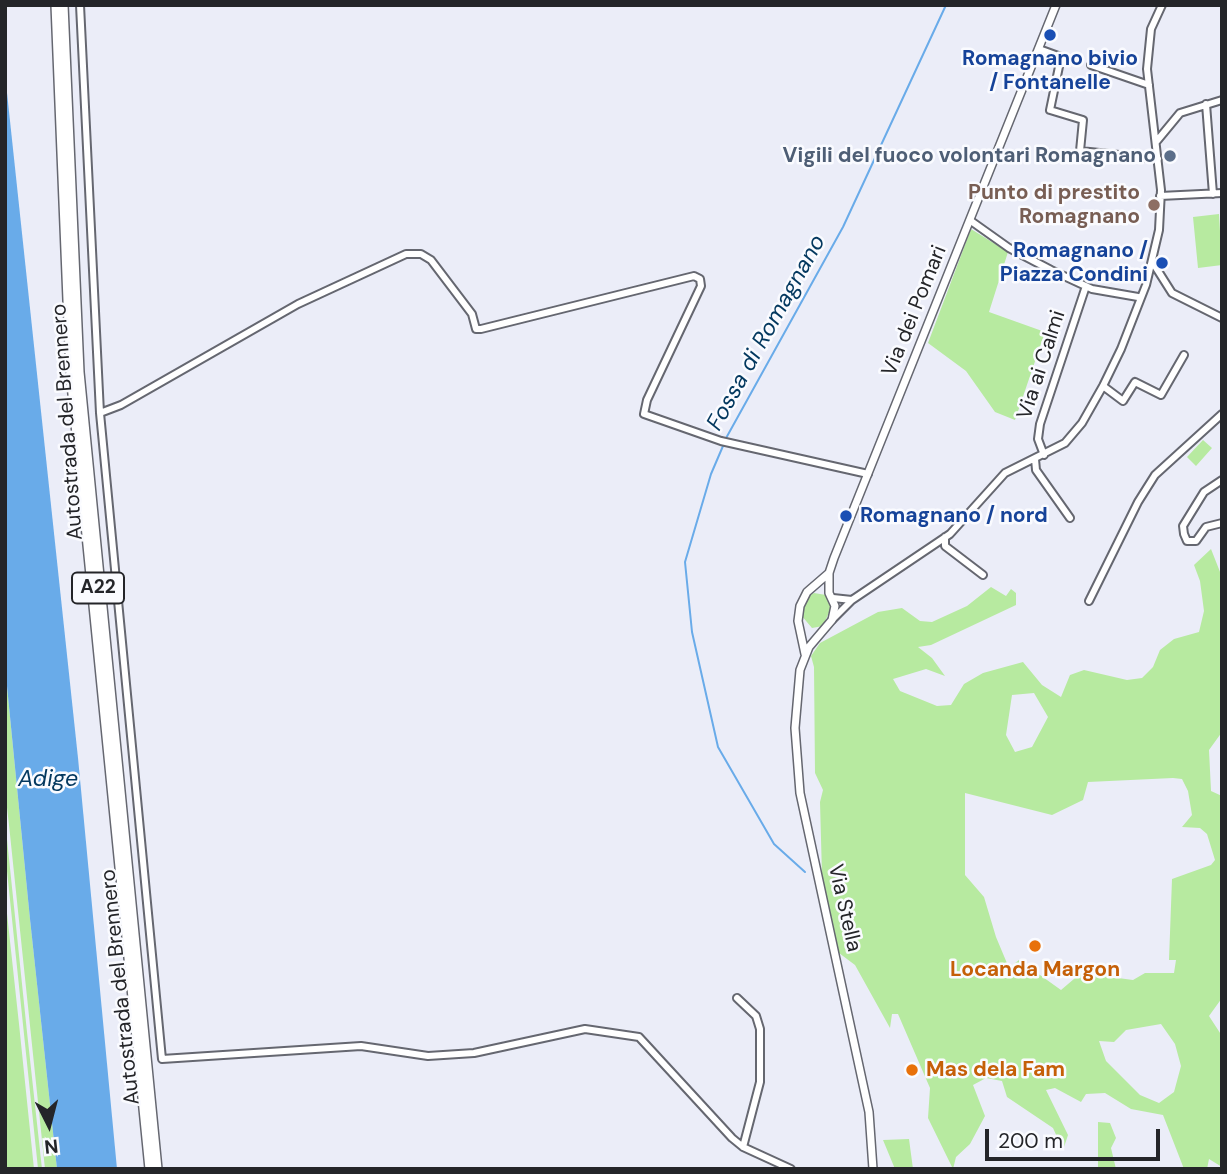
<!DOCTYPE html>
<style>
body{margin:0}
#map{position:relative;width:1227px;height:1174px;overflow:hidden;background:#ebedf8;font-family:"DM Sans",sans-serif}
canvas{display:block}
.frame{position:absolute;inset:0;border:7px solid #242529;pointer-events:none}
.north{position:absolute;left:14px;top:1090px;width:70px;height:70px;-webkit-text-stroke:5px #fafbff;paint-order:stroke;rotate:174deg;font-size:19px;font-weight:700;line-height:28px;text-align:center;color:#242529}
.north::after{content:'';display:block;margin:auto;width:24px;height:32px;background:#242529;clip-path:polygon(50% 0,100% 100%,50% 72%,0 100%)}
.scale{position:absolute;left:985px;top:1129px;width:175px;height:32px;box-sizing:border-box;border:4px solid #242529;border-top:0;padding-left:9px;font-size:21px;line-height:24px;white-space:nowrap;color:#242529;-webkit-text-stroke:5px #fafbff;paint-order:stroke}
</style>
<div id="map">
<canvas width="1227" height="1174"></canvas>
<div class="frame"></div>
<div class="north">N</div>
<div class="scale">200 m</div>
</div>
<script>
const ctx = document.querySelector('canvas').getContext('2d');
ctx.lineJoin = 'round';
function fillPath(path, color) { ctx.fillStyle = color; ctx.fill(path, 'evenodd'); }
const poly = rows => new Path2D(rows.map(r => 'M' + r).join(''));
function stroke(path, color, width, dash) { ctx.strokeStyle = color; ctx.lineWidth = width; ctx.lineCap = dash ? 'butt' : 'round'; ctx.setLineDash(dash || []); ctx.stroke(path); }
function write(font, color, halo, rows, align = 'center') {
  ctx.font = font + ' "DM Sans",sans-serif'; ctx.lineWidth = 5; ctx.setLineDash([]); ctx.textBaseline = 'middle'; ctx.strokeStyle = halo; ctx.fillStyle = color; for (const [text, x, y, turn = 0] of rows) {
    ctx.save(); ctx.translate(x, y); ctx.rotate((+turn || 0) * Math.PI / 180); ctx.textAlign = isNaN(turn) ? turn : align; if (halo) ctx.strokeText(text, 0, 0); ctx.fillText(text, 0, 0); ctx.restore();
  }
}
fillPath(poly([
 [1219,214,1222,265,1198,268,1193,217],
 [971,229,1008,252,989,312,1045,332,1015,420,995,412,966,371,928,343],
 [1203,440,1212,448,1196,466,1187,457],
 [1211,549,1222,577,1222,732,1209,750,1211,791,1222,796,1222,998,1209,1016,1222,1036,1222,1167,1209,1159,1207,1169,1184,1169,1163,1115,1131,1109,1105,1093,1086,1094,1081,1102,1055,1088,1046,1090,1068,1135,1063,1150,1053,1128,1007,1097,1002,1081,986,1078,973,1085,985,1116,970,1144,956,1157,953,1169,928,1118,930,1088,898,1014,892,1014,890,1028,855,965,839,953,832,932,822,875,820,802,823,790,815,773,814,667,811,656,820,643,878,612,902,608,920,621,932,622,967,606,991,587,1006,596,1011,589,1016,593,1016,605,931,645,918,647,932,658,945,676,926,669,893,679,900,691,937,706,951,705,964,684,983,673,1023,662,1042,685,1061,697,1070,675,1084,670,1127,680,1142,678,1153,667,1160,650,1174,639,1199,632,1204,611,1200,581,1194,565],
 [1034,693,1048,717,1032,747,1015,752,1006,735,1012,695],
 [1173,778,1182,779,1188,791,1192,815,1182,827,1200,828,1207,834,1215,860,1211,865,1172,879,1169,960,1176,960,1174,973,1145,973,1133,980,1081,973,1061,990,1019,960,1009,968,996,937,984,897,965,875,965,793,1052,815,1083,800,1088,782],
 [1161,1024,1175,1044,1181,1066,1174,1092,1159,1103,1140,1095,1106,1061,1099,1041,1114,1042,1126,1030],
 [814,593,826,595,831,608,823,626,812,628,801,615,809,596],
 [5,666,30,919,57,1169,45,1169,9,825,5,790],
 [5,820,27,1032,42,1169,38,1169,37,1159,5,852],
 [5,895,19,1024,34,1169,5,1169],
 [1098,1122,1110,1123,1116,1138,1111,1148,1116,1169,1098,1169],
 [909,1139,913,1169,895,1169,883,1140]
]), '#b7eaa0');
fillPath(poly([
 [5,74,78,758,117,1169,57,1169,30,919,5,666]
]), '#69abe9');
stroke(poly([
 [725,440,843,227,946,5],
 [723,446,711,474,685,562,692,632,718,747,774,844,805,872]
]), '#69abe9', 2);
const minor = poly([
 [80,5,100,413,162,1059,361,1046,428,1056,474,1053,585,1029,639,1037,732,1138,743,1147,791,1169],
 [1039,49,1061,57,1050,110,1083,120,1080,151,1158,159],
 [1091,65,1149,85],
 [1206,104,1213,194],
 [1156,142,1180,113,1222,100],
 [1160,196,1222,193],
 [971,221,1009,248,1051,270,1092,289,1138,297],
 [1153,263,1172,293,1222,318],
 [1103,386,1123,401,1135,382,1161,395,1184,355],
 [100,413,121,405,298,304,406,254,421,254,431,260,472,314,476,329,481,329,694,276,700,279,701,286,647,400,644,414,721,441,868,474],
 [1044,455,1038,439,1040,424,1086,286],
 [1035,459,1036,470,1070,518],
 [1222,480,1204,492,1183,526,1184,534,1187,541,1196,541,1206,527,1222,523],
 [945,537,945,546,983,575],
 [833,598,852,600],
 [1089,601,1138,502,1155,475,1222,414],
 [832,620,852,600,950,534,1005,473,1065,443,1082,423,1103,386,1121,349,1146,285,1159,230,1161,190,1147,69,1151,29,1162,5],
 [737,998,756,1016,760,1029,760,1082,743,1147]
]);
const major = poly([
 [805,654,798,621,800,606,807,592,829,573],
 [873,1169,869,1112,800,793,795,728,800,670,809,647,832,620,835,606,829,593,829,573,834,558,1056,5]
]);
const highway = poly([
 [56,5,71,374,150,1169],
 [63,5,79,372,157,1169]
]);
stroke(minor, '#656770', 10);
stroke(major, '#656770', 10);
stroke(highway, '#656770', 12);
stroke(minor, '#fff', 6);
stroke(major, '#fff', 7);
stroke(highway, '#fff', 9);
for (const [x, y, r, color] of [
 [1050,35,7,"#1a4fb4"],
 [1170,156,7,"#5c6f8a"],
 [1154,205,7,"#8d6e63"],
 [1162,263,7,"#1a4fb4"],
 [846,516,7,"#1a4fb4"],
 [1035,946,7,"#e8710a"],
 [912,1070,7,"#e8710a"]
]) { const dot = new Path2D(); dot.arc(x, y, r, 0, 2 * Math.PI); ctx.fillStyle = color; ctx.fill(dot); stroke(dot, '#fafbff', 2.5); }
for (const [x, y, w] of [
 [98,588,52]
]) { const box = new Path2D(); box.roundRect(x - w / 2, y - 15.5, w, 31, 5); ctx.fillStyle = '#fafbff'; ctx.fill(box); stroke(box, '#242529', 2); }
write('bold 19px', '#242529', null, [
 ["A22",98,588]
]);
write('bold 21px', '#164399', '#fafbff', [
 ["Romagnano bivio",1050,59],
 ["/ Fontanelle",1050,83],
 ["Romagnano /",1148,251,"right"],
 ["Piazza Condini",1148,275,"right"],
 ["Romagnano / nord",860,516,"left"]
]);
write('bold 21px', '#4e5e75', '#fafbff', [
 ["Vigili del fuoco volontari Romagnano",1156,156]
], 'right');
write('bold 21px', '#785e54', '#fafbff', [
 ["Punto di prestito",1140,193],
 ["Romagnano",1140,217]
], 'right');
write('21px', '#242529', '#fafbff', [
 ["Via dei Pomari",915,311,-68],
 ["Via ai Calmi",1042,365,-72],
 ["Autostrada del Brennero",68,422,-94],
 ["Via Stella",844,908,77],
 ["Autostrada del Brennero",121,987,-96]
]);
write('bold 21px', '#c56008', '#fafbff', [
 ["Locanda Margon",1035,970],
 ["Mas dela Fam",926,1070,"left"]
]);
write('italic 23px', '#03385f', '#fafbff', [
 ["Fossa di Romagnano",767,333,-61],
 ["Adige",48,780]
]);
</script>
